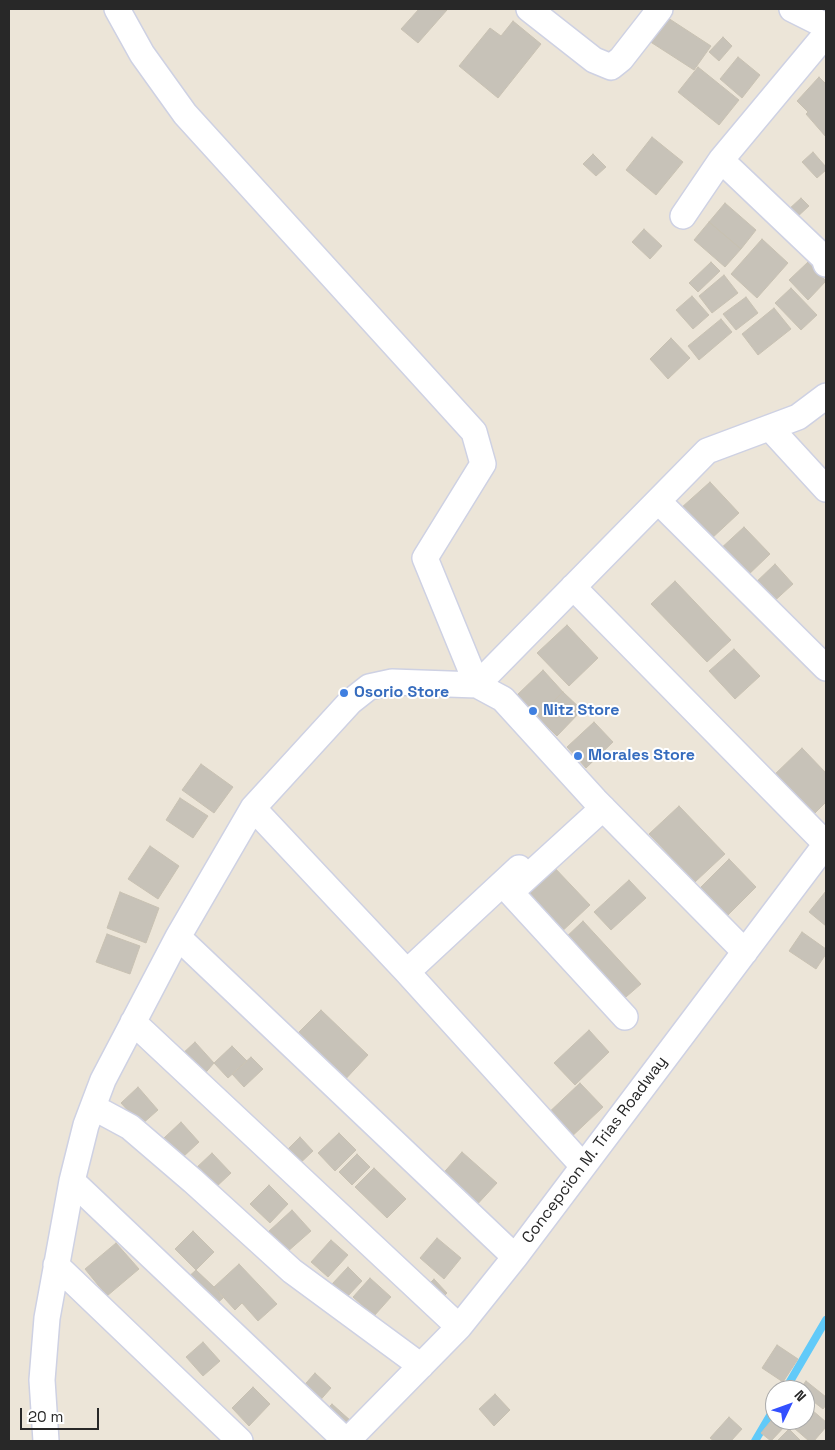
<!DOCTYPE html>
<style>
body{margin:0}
#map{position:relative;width:835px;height:1450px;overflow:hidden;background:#ece5d8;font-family:"Space Grotesk",sans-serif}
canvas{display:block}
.frame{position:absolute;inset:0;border:10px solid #282828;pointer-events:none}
.north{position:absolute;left:765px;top:1380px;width:50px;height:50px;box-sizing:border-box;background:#fff;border:1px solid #a9a9a9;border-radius:50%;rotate:48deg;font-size:14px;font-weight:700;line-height:20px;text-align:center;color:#282828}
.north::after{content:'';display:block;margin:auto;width:18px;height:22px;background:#3350ff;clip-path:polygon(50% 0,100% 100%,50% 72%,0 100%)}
.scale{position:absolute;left:20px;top:1408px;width:79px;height:22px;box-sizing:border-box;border:2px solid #282828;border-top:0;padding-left:6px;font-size:15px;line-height:18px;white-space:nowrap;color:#282828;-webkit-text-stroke:4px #fff;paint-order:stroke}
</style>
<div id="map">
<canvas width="835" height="1450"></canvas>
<div class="frame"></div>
<div class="north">N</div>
<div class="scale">20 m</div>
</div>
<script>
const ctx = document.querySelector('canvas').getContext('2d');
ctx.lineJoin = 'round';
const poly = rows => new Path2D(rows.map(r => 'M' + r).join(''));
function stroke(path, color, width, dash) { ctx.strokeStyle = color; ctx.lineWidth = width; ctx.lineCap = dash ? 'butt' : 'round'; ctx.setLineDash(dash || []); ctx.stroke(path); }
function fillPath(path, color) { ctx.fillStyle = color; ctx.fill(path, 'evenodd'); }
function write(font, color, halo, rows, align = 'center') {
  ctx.font = font + ' "Space Grotesk",sans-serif'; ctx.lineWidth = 4; ctx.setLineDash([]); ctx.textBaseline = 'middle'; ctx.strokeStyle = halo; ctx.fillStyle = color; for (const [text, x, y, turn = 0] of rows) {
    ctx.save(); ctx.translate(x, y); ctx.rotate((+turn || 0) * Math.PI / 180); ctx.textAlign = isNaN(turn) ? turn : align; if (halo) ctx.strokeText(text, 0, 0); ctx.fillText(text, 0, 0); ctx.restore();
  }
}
stroke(poly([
 [785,1390,826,1320],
 [755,1441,775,1407]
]), '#61caf9', 8);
const building = poly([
 [419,9,447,10,418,43,401,29,419,9],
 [665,16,711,46,694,70,649,41,665,16],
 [513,21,541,44,498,98,459,66,490,28,501,36,513,21],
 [723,37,732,46,719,61,709,52,723,37],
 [738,57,760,75,742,98,720,79,738,57],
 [698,67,739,100,719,125,678,92,698,67],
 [819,77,826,84,826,137,806,114,808,112,797,101,819,77],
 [652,137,683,162,656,195,626,170,652,137],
 [813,152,826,167,826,170,817,178,802,162,813,152],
 [593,154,606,167,596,176,583,164,593,154],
 [801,198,809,206,795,219,788,210,801,198],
 [725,203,756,230,741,249,709,222,725,203],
 [709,222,741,249,725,267,694,240,709,222],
 [644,229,662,246,650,259,632,242,644,229],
 [762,239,788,263,757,298,731,274,762,239],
 [711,262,720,271,698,292,689,283,711,262],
 [808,262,826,281,808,300,789,280,808,262],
 [724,275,738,293,712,313,699,296,724,275],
 [791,288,817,315,801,330,775,303,791,288],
 [692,296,709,315,693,329,676,310,692,296],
 [746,297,758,313,736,330,723,314,746,297],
 [774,308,791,329,758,355,742,334,774,308],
 [721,319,732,332,699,360,688,346,721,319],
 [671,338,690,358,668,379,650,359,671,338],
 [710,482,739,513,710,540,681,508,710,482],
 [744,527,770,554,744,579,718,551,744,527],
 [775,564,793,584,770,605,752,586,775,564],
 [675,581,731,640,707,662,651,604,675,581],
 [567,625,598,658,569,686,537,653,567,625],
 [734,649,760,676,735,699,709,671,734,649],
 [543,670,563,692,538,717,516,696,543,670],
 [563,692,582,710,557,736,538,717,563,692],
 [594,722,613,742,586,768,567,747,594,722],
 [802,748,826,773,826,802,811,817,772,777,802,748],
 [201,764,233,787,214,813,182,790,201,764],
 [180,798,208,816,193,838,166,820,180,798],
 [679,806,725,854,695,882,649,834,679,806],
 [150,846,179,866,158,899,128,879,150,846],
 [729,859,756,887,727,916,700,888,729,859],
 [552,865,590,905,556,937,518,896,552,865],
 [629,880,646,898,611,930,594,912,629,880],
 [826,891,826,926,809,912,826,891],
 [120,892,159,908,146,943,107,928,120,892],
 [583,921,641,984,619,1003,562,941,583,921],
 [802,932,826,949,826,954,816,969,789,951,802,932],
 [107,934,140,946,130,974,96,962,107,934],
 [321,1010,368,1055,341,1084,293,1038,321,1010],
 [589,1030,609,1052,575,1085,554,1063,589,1030],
 [195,1042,214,1063,201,1078,180,1056,195,1042],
 [232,1046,247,1061,228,1078,214,1063,232,1046],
 [251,1057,263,1069,244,1087,232,1074,251,1057],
 [580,1083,603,1107,567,1141,544,1117,580,1083],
 [138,1087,158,1110,141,1125,121,1103,138,1087],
 [181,1122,199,1142,182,1158,164,1138,181,1122],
 [339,1133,356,1150,335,1171,318,1153,339,1133],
 [300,1137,313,1151,295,1168,282,1155,300,1137],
 [462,1152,497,1183,473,1209,439,1178,462,1152],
 [212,1153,231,1173,214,1189,195,1169,212,1153],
 [357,1154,370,1167,352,1185,339,1172,357,1154],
 [374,1168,406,1199,387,1218,355,1187,374,1168],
 [269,1185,288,1204,270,1223,250,1204,269,1185],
 [292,1210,311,1231,287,1252,268,1232,292,1210],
 [193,1231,214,1252,196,1270,175,1249,193,1231],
 [437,1238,461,1258,444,1279,420,1258,437,1238],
 [331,1240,348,1255,328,1277,311,1262,331,1240],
 [116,1243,139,1269,107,1296,85,1269,116,1243],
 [239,1264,277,1304,258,1321,242,1303,235,1310,214,1287,239,1264],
 [348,1267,362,1281,347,1297,332,1284,348,1267],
 [196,1270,214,1287,223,1298,212,1308,185,1280,196,1270],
 [370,1278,391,1297,374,1316,353,1297,370,1278],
 [434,1279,447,1293,438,1302,424,1289,434,1279],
 [203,1342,220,1361,203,1376,186,1357,203,1342],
 [777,1345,798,1359,783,1382,762,1368,777,1345],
 [315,1373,331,1388,316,1405,299,1391,315,1373],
 [806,1381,826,1397,826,1405,823,1409,805,1395,805,1390,799,1390,806,1381],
 [253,1387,270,1404,249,1426,232,1408,253,1387],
 [495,1394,510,1410,494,1426,479,1409,495,1394],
 [332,1404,351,1421,344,1430,324,1412,332,1404],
 [805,1404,826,1422,826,1427,814,1441,809,1441,787,1422,789,1420,805,1420,805,1404],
 [775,1416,775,1420,782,1420,787,1424,771,1441,761,1433,775,1416],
 [729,1417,742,1429,731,1441,714,1441,710,1438,729,1417],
 [789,1429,801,1441,777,1441,789,1429]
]);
fillPath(building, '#c7c2b8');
stroke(building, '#c8c1b2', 1);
const street = poly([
 [117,9,142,54,185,114,474,432,483,464,425,558,477,685],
 [529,9,594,60,611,67,621,59,660,9],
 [792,9,826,26],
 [721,160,824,258,826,264],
 [683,216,721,160,826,34],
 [770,428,826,489],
 [658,501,826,668],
 [573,587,826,844],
 [477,685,707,451,798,417,826,396],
 [253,808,407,972,583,1166],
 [603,808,512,891,512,894,625,1017],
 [178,937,515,1257],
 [407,972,519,868],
 [133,1022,459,1327],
 [93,1107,130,1127,193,1181,292,1271,421,1366],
 [72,1181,346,1441],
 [56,1265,240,1441],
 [46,1441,42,1380,47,1318,72,1181,86,1125,103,1080,178,937,253,808,350,702,369,687,392,682,477,685,503,699,595,800,745,952],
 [347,1441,459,1327,515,1257,826,844]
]);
stroke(street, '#ced1e3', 28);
stroke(street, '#fff', 25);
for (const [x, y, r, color] of [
 [344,693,5,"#3f7fe0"],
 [533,711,5,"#3f7fe0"],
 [578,756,5,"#3f7fe0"]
]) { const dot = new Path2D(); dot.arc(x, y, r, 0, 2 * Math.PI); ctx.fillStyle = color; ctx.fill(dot); stroke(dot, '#fff', 2); }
write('bold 16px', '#366cbe', '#fff', [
 ["Osorio Store",354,693],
 ["Nitz Store",543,711],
 ["Morales Store",588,756]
], 'left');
write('16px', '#282828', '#fff', [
 ["Concepcion M. Trias Roadway",595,1150,-53]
]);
</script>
